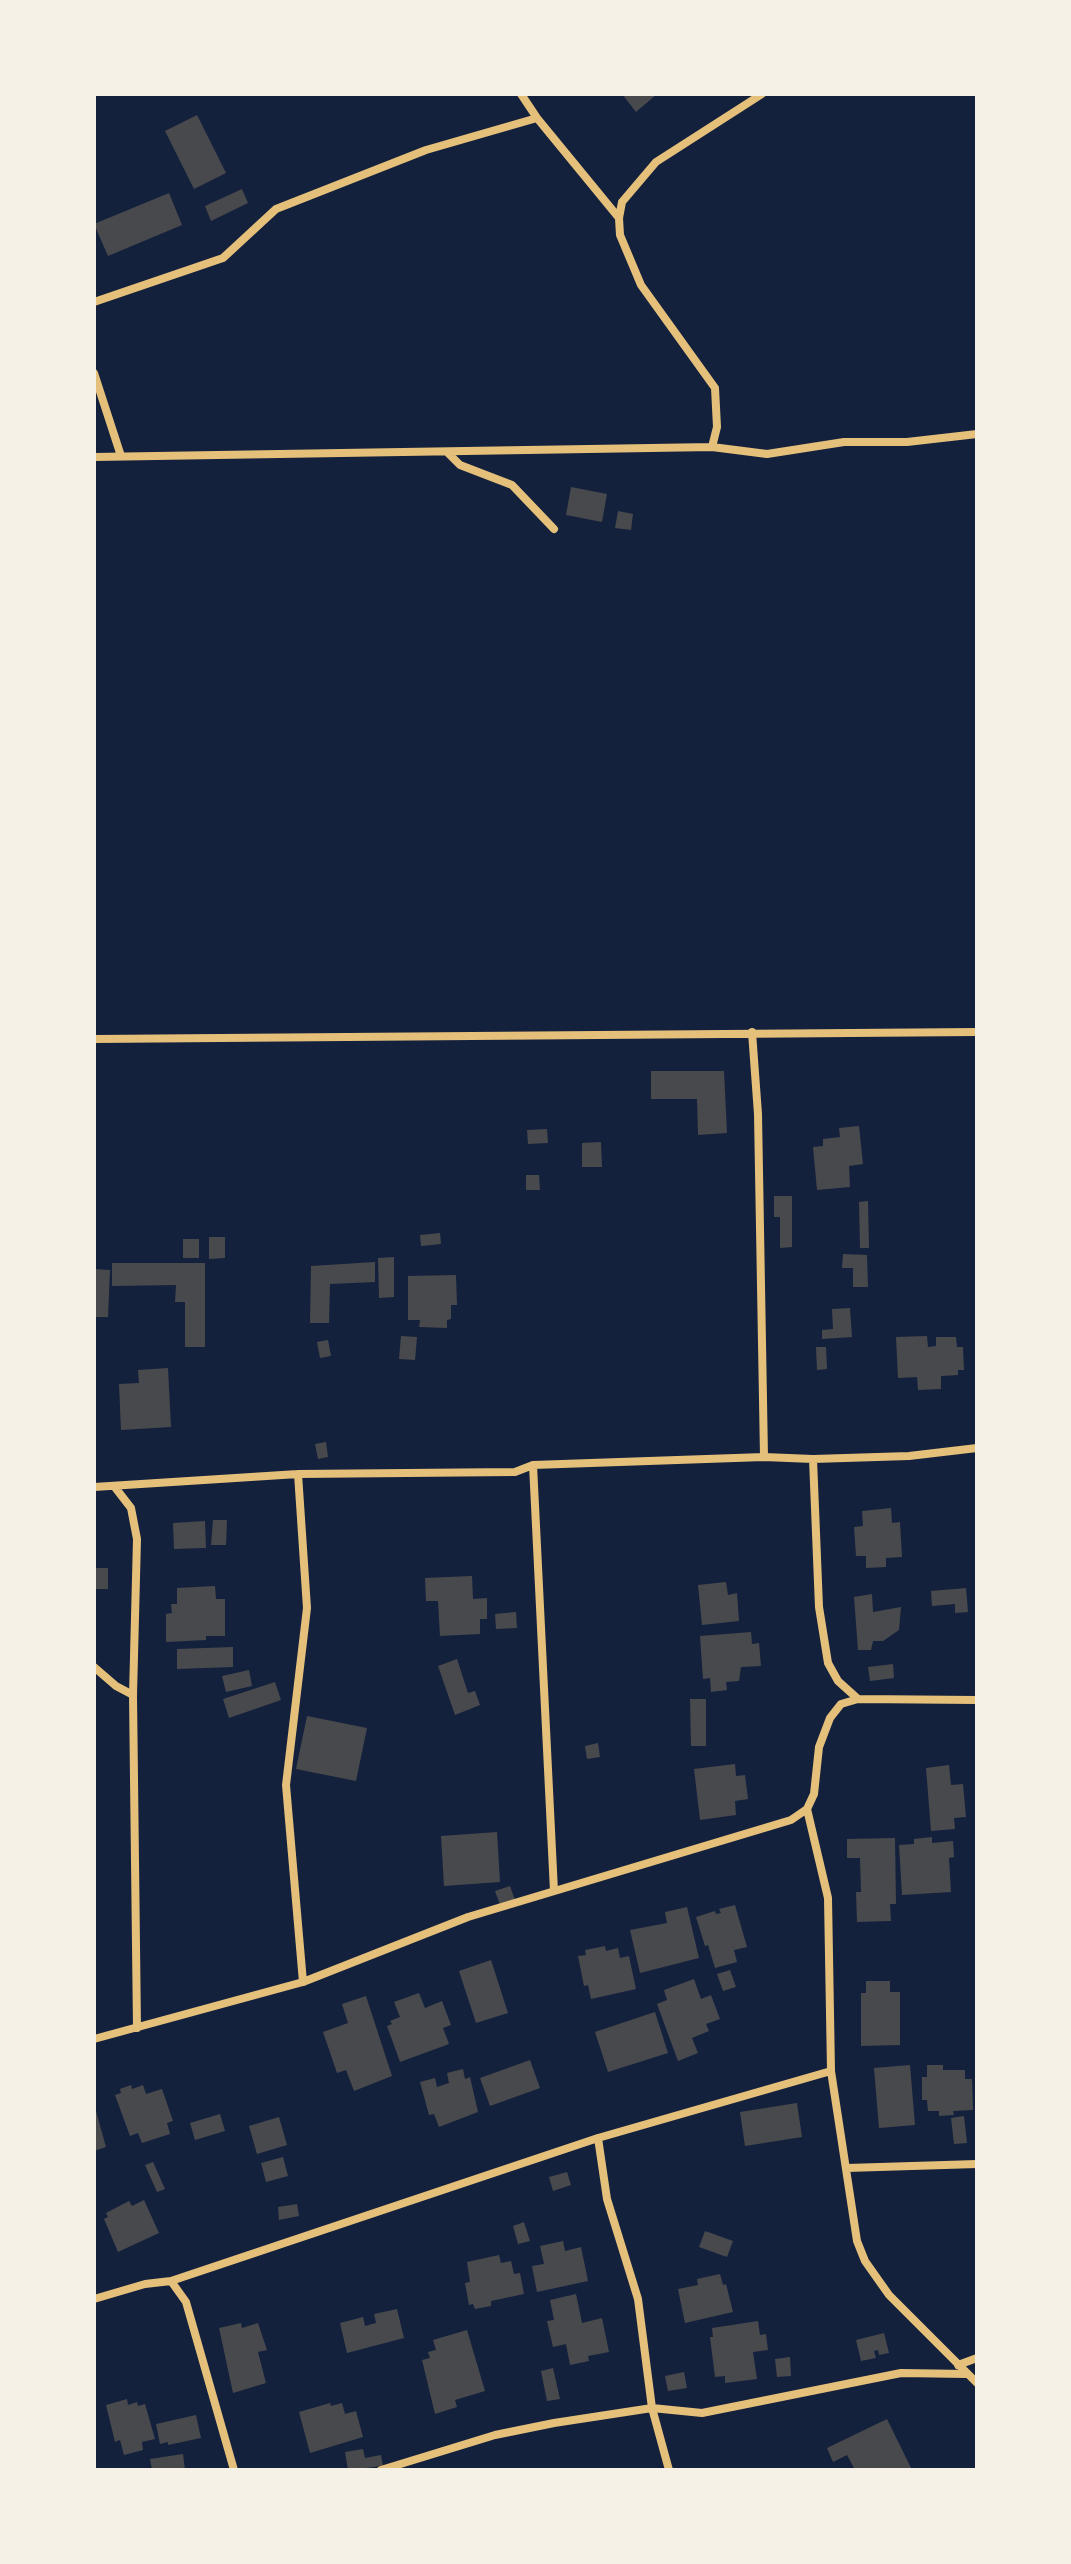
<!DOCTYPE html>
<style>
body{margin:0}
#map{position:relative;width:1071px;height:2564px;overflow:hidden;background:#14213d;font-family:"Alegreya Sans",sans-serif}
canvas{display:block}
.frame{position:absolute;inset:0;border:96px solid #f6f1e7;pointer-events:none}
</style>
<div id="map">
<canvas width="1071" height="2564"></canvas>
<div class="frame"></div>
</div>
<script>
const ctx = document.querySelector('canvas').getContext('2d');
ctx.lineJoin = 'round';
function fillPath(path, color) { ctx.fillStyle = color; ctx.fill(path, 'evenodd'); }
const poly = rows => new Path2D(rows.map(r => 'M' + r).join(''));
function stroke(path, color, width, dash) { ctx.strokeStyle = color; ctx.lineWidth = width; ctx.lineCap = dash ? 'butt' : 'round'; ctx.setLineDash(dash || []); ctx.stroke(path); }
fillPath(poly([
 [622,94,657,94,636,112],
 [197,115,226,173,194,189,165,131],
 [242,189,248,203,211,221,205,206],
 [169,193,182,225,108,256,94,224],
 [571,487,607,494,602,522,566,515],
 [618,511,633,514,631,530,615,528],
 [651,1071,724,1071,727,1133,698,1135,697,1099,651,1099],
 [859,1126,863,1164,849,1166,850,1187,817,1190,813,1147,823,1146,823,1139,840,1137,839,1128],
 [547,1129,548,1143,528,1144,527,1130],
 [601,1142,602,1167,582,1167,582,1143],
 [526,1175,539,1175,540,1190,526,1190],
 [774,1196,792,1196,792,1247,780,1248,780,1217,774,1217],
 [868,1201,869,1248,860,1248,859,1202],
 [440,1233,441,1244,421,1246,420,1235],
 [209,1237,225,1237,225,1258,209,1259],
 [183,1239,199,1239,199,1258,183,1258],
 [843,1254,867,1255,868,1287,853,1287,853,1268,842,1268],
 [394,1257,394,1297,379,1298,378,1258],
 [375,1262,375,1282,330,1284,329,1323,310,1323,311,1266],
 [112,1263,205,1263,205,1347,185,1347,185,1302,175,1302,176,1285,112,1286],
 [94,1269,110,1270,108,1317,94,1317],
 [456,1275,457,1305,451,1305,451,1319,447,1320,447,1328,419,1327,420,1320,408,1320,408,1276],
 [850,1308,852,1337,822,1339,822,1330,833,1329,832,1309],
 [401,1336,417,1337,415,1360,399,1359],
 [927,1336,928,1347,936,1346,936,1337,956,1337,957,1347,963,1347,964,1370,958,1370,958,1375,941,1376,941,1389,918,1390,917,1377,898,1378,896,1337],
 [328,1340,331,1356,320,1358,317,1342],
 [816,1347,826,1347,827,1369,817,1370],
 [168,1368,171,1427,121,1430,119,1384,139,1383,138,1370],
 [326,1442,328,1457,318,1459,315,1444],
 [891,1508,892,1523,900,1522,902,1557,886,1558,886,1567,866,1568,866,1556,856,1556,854,1527,863,1526,862,1511],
 [213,1520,227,1520,226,1545,211,1545],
 [205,1521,206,1548,174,1549,173,1523],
 [94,1568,108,1568,108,1589,94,1589],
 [472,1576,473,1599,487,1598,487,1619,480,1619,480,1634,440,1636,438,1601,426,1601,425,1578],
 [726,1582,728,1595,737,1593,739,1621,702,1625,698,1585],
 [215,1586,216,1599,225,1599,225,1636,206,1636,206,1640,166,1642,166,1614,172,1613,171,1604,177,1604,177,1588],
 [966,1588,968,1612,955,1613,955,1604,932,1606,931,1591],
 [872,1594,873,1612,901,1607,899,1630,883,1641,873,1641,871,1650,858,1650,854,1597],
 [516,1612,517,1628,496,1629,495,1614],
 [751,1632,752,1644,759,1643,761,1666,741,1667,739,1681,726,1682,727,1690,711,1692,710,1678,703,1679,700,1636],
 [233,1647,233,1667,177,1669,177,1649],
 [457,1659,468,1693,475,1691,480,1705,455,1715,438,1666],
 [893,1664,894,1678,870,1681,868,1667],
 [249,1670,252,1686,226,1692,222,1676],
 [275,1682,281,1700,229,1718,223,1699],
 [690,1699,706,1699,706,1746,691,1746],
 [307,1716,367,1728,356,1781,296,1769],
 [598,1743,600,1757,587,1759,585,1746],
 [735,1764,736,1776,745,1775,748,1799,735,1801,736,1815,700,1820,694,1769],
 [949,1765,951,1785,963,1784,966,1817,954,1818,955,1829,931,1831,926,1768],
 [497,1832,500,1882,444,1886,441,1836],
 [932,1837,932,1843,953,1841,954,1857,949,1858,951,1892,902,1895,899,1845,914,1844,914,1839],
 [895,1838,896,1904,890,1904,891,1921,857,1922,856,1892,861,1892,860,1858,847,1858,847,1839],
 [510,1886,515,1900,500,1905,495,1891],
 [735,1905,747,1947,734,1950,737,1962,715,1968,708,1945,705,1946,696,1917,715,1911,716,1914,721,1913,719,1909],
 [687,1907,699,1958,640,1973,630,1930,667,1923,665,1912],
 [605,1946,606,1951,618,1948,620,1958,629,1956,636,1989,591,1999,588,1985,584,1986,578,1956,586,1955,585,1950],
 [491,1960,508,2013,476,2023,459,1971],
 [730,1970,736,1987,723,1991,717,1974],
 [694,1979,701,1999,711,1995,720,2019,706,2024,709,2031,692,2038,698,2053,678,2061,657,2004,667,2000,664,1990],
 [866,1981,890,1981,890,1992,900,1992,900,2045,861,2046,861,1993,866,1993],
 [419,1993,425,2008,442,2001,451,2025,443,2028,449,2044,400,2062,387,2026,392,2024,390,2021,400,2017,394,2002],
 [366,1996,392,2076,354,2091,346,2070,337,2073,323,2032,348,2023,342,2004],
 [655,2012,668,2053,608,2072,595,2032],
 [530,2060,540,2088,490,2106,480,2078],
 [910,2065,915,2125,879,2128,874,2068],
 [927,2065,943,2065,943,2070,965,2070,965,2079,972,2079,973,2110,953,2111,954,2115,939,2116,939,2111,928,2111,927,2100,922,2100,922,2077,927,2077],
 [463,2069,465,2079,470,2077,478,2112,439,2127,434,2114,429,2115,420,2082,435,2078,437,2087,449,2083,447,2073],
 [131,2085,132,2089,143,2085,146,2094,162,2089,173,2121,167,2123,170,2134,142,2143,138,2133,130,2136,115,2095,121,2093,120,2089],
 [797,2103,802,2137,745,2146,740,2112],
 [94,2104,106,2147,94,2151],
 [220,2114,225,2131,195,2140,190,2123],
 [964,2116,967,2143,954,2144,951,2118],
 [279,2117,287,2145,257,2154,249,2126],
 [283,2157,288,2176,266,2182,261,2163],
 [153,2162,165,2189,157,2192,145,2165],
 [567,2172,571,2185,553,2191,549,2177],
 [144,2200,159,2233,118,2252,104,2219,108,2217,106,2213,129,2201,132,2206],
 [297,2204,299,2216,279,2220,278,2207],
 [524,2222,530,2241,518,2244,513,2226],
 [705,2231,733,2241,727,2257,699,2247],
 [563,2241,565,2251,581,2247,588,2281,537,2292,532,2266,544,2264,540,2246],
 [499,2255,501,2263,511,2261,514,2274,520,2273,524,2294,491,2301,491,2306,475,2309,473,2304,469,2305,465,2283,470,2282,467,2262],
 [720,2274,723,2285,726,2284,733,2312,685,2323,678,2289,698,2285,697,2279],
 [576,2294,582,2323,602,2318,609,2352,588,2356,589,2361,570,2365,566,2344,553,2347,547,2321,554,2320,550,2300],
 [397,2309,404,2338,347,2353,340,2323,363,2317,365,2326,376,2323,374,2314],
 [758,2321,760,2335,766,2334,768,2350,753,2352,757,2379,725,2383,725,2376,715,2377,710,2337,713,2337,712,2328],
 [241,2323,242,2328,258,2323,267,2350,258,2352,266,2383,233,2393,219,2328],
 [467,2330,485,2391,455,2400,457,2407,435,2414,422,2360,430,2358,428,2352,436,2350,433,2340],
 [884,2333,889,2353,879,2355,878,2350,874,2351,876,2358,861,2361,856,2340],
 [790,2357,791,2376,777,2377,775,2359],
 [553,2368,560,2399,547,2401,541,2371],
 [684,2372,687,2388,668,2391,665,2376],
 [127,2399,128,2405,137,2402,138,2406,145,2404,155,2439,142,2442,143,2450,124,2455,120,2440,115,2442,106,2405],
 [330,2403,331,2406,342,2403,345,2414,356,2411,363,2437,310,2453,299,2412],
 [196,2415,201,2438,168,2445,168,2442,160,2444,156,2424],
 [887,2419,912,2470,855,2470,847,2455,833,2462,827,2448],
 [363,2449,365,2458,381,2455,383,2466,348,2470,345,2452],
 [183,2454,185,2470,152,2470,150,2459]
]), '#48494c');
stroke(poly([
 [521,94,537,118,619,218],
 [94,302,223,258,276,209,426,150,537,118],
 [94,373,121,456],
 [712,447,717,427,715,388,641,285,620,235,619,218,622,202,656,162,762,94],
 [447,452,460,465,512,485,554,529],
 [94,457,712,447,767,454,844,442,907,442,977,434],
 [752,1032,758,1114,764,1457],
 [94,1039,977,1032],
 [813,1459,819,1607,828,1663,838,1681,858,1699],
 [533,1465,554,1891],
 [298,1474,307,1608,286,1785,303,1982],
 [114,1486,131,1508,137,1539,133,1695,137,2028],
 [94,1487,298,1474,515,1472,533,1465,764,1457,813,1459,909,1456,977,1448],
 [94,1667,116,1686,133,1695],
 [807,1809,828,1898,831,2071,857,2241,865,2261,889,2295,977,2383],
 [94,2039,303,1982,468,1917,791,1820,807,1809,814,1794,819,1747,830,1718,841,1704,858,1699,977,1700],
 [598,2138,607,2199,638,2299,652,2408,669,2470],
 [847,2168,977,2164],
 [171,2281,598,2138,831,2071],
 [94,2299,145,2284,171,2281,186,2302,234,2470],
 [958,2365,977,2358],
 [381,2470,495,2435,554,2423,652,2408,702,2413,901,2373,967,2374]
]), '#e5c07b', 8);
</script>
